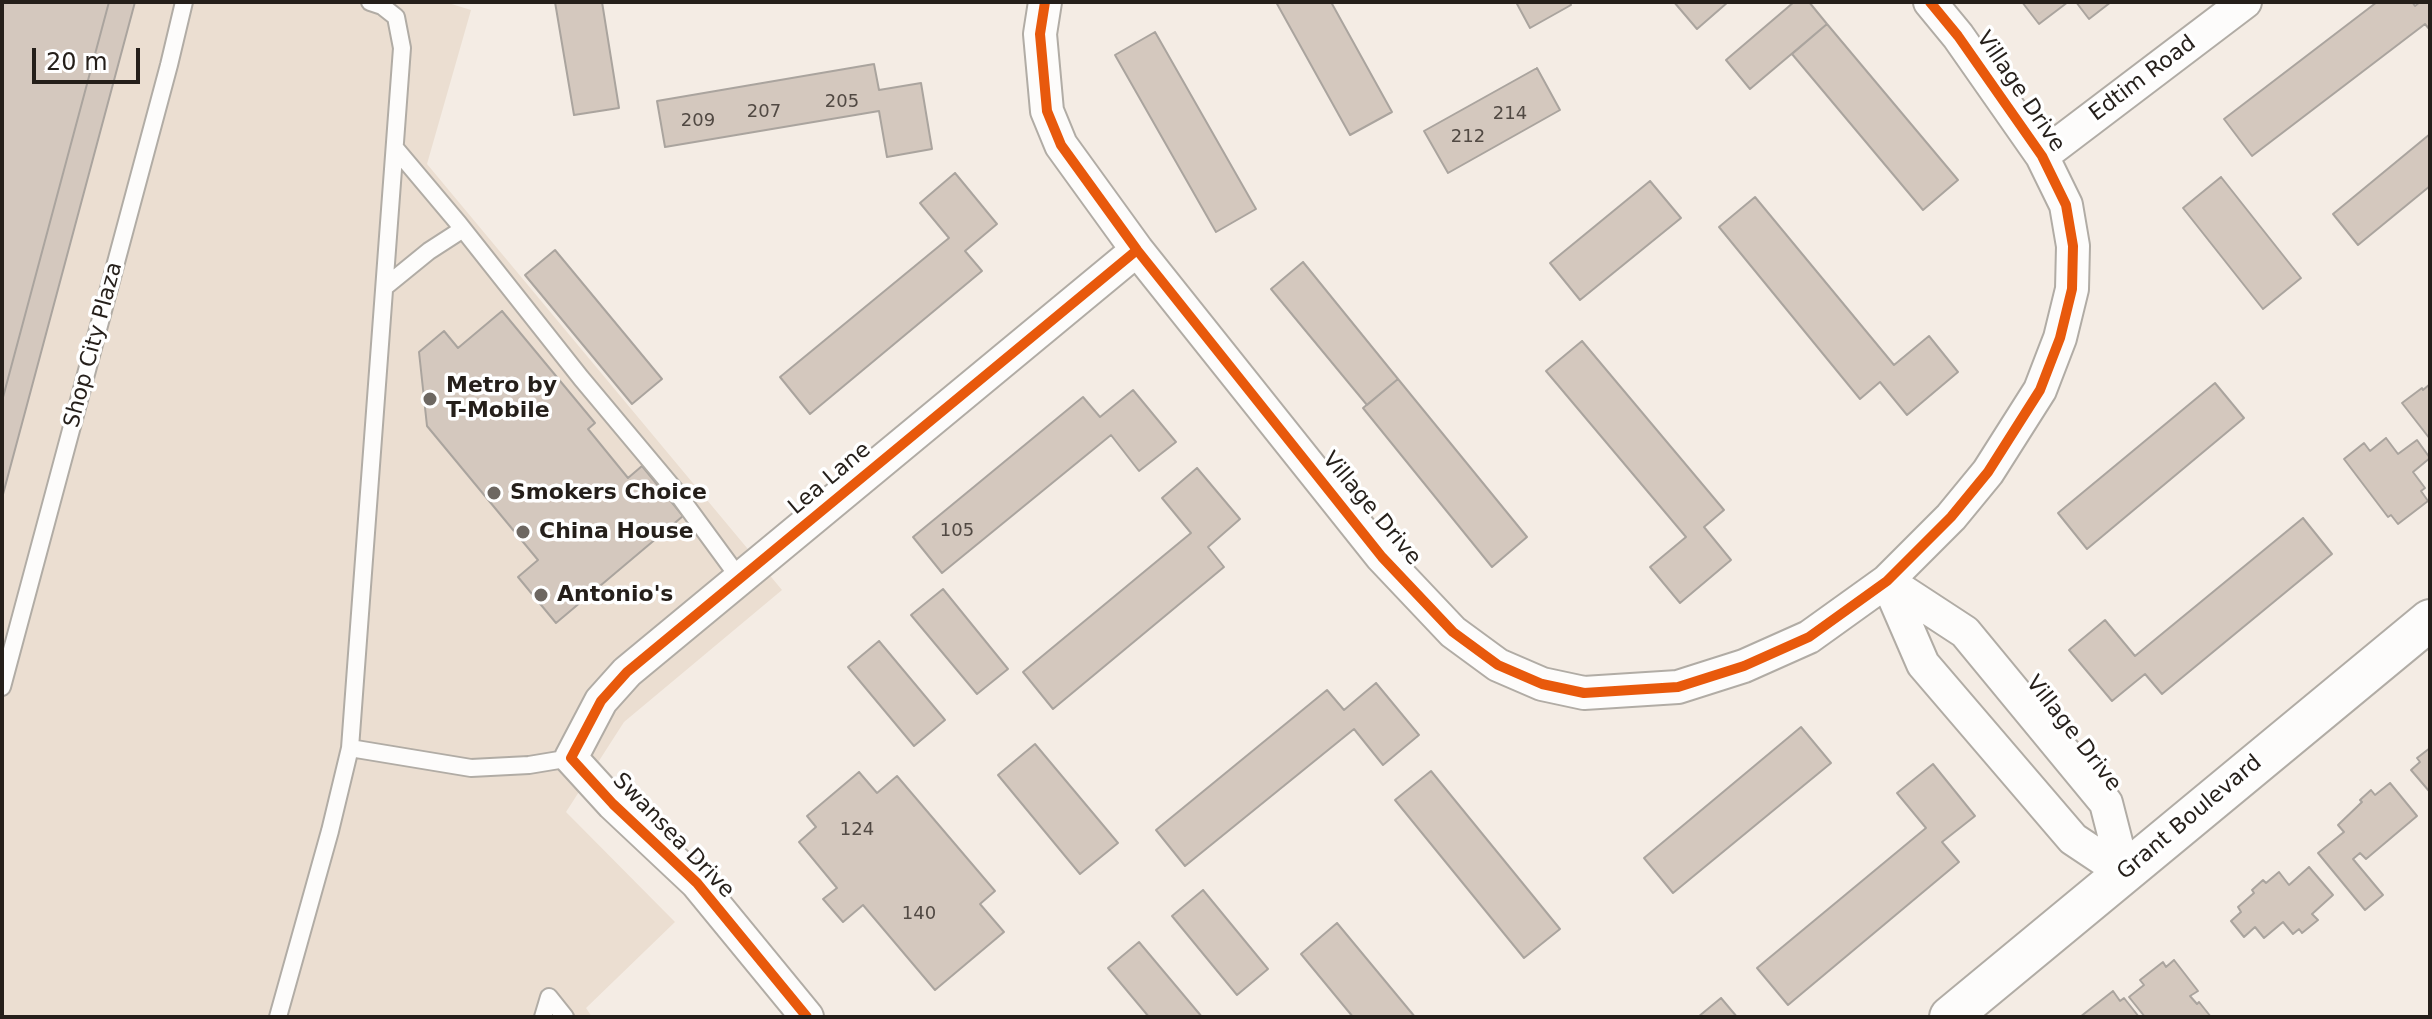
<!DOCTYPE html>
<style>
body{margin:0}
#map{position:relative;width:2432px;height:1019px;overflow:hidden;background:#f4ece4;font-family:"DejaVu Sans",sans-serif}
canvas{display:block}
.frame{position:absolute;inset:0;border:4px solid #251f1a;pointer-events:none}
.scale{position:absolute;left:32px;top:48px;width:108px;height:36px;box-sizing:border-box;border:4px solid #251f1a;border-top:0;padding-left:10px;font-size:24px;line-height:28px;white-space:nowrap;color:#251f1a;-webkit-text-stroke:6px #fff;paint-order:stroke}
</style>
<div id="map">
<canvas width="2432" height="1019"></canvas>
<div class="frame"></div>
<div class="scale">20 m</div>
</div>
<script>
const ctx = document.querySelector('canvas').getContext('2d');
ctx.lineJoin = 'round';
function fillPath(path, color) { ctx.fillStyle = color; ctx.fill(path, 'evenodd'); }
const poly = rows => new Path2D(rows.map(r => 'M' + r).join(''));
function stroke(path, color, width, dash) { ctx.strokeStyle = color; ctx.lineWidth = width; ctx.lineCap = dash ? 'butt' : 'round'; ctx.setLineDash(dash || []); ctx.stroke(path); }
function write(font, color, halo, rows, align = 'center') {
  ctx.font = font + ' "DejaVu Sans",sans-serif'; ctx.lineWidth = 7; ctx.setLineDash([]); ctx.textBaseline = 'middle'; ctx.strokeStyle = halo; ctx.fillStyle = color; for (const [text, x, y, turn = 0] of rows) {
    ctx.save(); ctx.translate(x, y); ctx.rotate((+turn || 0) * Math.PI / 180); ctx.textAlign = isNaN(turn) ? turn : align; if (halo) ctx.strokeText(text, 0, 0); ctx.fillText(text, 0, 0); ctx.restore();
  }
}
fillPath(poly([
 [2,2,445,2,471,10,427,164,782,590,624,722,566,812,675,922,586,1008,592,1017,2,1017]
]), '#ebded1');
const building = poly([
 [2,2,109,2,2,401,2,2],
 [109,2,135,2,2,498,2,401,109,2],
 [555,2,602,2,619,108,574,115,555,2],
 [1276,2,1331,2,1392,112,1350,135,1276,2],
 [1516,2,1570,2,1571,5,1530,28,1516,2],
 [1674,2,1728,2,1697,29,1674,2],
 [1794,2,1809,2,1827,24,1750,89,1726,60,1794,2],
 [2022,2,2068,2,2039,24,2022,2],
 [2076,2,2111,2,2089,19,2076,2],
 [2377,2,2412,2,2415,6,2420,2,2430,2,2430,30,2425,24,2252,156,2224,119,2377,2],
 [1827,24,1958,180,1923,210,1792,54,1827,24],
 [1155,32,1256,209,1216,232,1115,55,1155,32],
 [874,64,879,90,921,83,932,149,887,157,879,111,665,147,657,101,874,64],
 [1537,68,1560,110,1448,173,1424,131,1537,68],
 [2430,134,2430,186,2358,245,2333,214,2430,134],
 [955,173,997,224,965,251,982,271,810,414,780,377,949,238,920,203,955,173],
 [2221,177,2301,278,2263,309,2183,208,2221,177],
 [1650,181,1681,218,1580,300,1550,263,1650,181],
 [1755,197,1894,365,1929,336,1958,372,1907,415,1880,382,1860,399,1719,227,1755,197],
 [555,250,662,379,632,404,525,275,555,250],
 [1303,262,1398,379,1367,405,1271,289,1303,262],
 [502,311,595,423,588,429,628,478,642,466,683,516,556,623,518,577,538,560,427,426,419,352,444,331,458,348,502,311],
 [1582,341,1724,510,1704,527,1731,560,1680,603,1650,567,1686,537,1546,371,1582,341],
 [1398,379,1527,537,1492,567,1363,408,1398,379],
 [2215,383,2244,418,2087,549,2058,513,2215,383],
 [2430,384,2430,439,2402,403,2422,388,2423,390,2430,384],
 [1133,390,1176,442,1139,471,1111,435,942,573,913,537,1083,397,1100,417,1133,390],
 [2386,438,2398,454,2417,440,2430,458,2413,472,2425,488,2421,491,2428,501,2398,524,2391,515,2388,517,2344,459,2364,443,2370,451,2386,438],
 [1197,468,1240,519,1208,547,1224,567,1053,709,1023,672,1191,533,1162,498,1197,468],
 [2303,518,2332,554,2162,694,2145,674,2112,701,2069,650,2105,620,2135,656,2303,518],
 [943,589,1008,669,977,694,911,615,943,589],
 [879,641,945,720,914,746,848,667,879,641],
 [1376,683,1419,735,1383,765,1354,729,1185,866,1156,830,1327,690,1344,710,1376,683],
 [1801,727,1831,763,1673,893,1644,858,1801,727],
 [1035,744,1118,843,1080,874,998,775,1035,744],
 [2430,748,2430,790,2429,791,2411,770,2420,762,2417,758,2430,748],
 [1933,764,1975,816,1942,842,1959,862,1788,1005,1757,968,1926,828,1897,793,1933,764],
 [1431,771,1560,929,1524,958,1395,800,1431,771],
 [859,772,877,793,897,776,995,891,980,904,1004,932,935,990,863,905,843,922,823,899,837,888,799,842,816,827,807,816,859,772],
 [2390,783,2417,816,2366,859,2360,853,2353,859,2383,895,2365,910,2318,853,2344,832,2338,825,2362,802,2360,800,2371,790,2375,795,2390,783],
 [2309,867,2333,895,2312,914,2318,920,2302,933,2299,929,2293,934,2283,922,2264,938,2255,927,2244,937,2231,921,2241,912,2238,907,2254,893,2252,890,2263,880,2266,883,2279,872,2289,885,2309,867],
 [1203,890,1268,969,1237,995,1172,916,1203,890],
 [1337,923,1415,1017,1353,1017,1301,954,1337,923],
 [1139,942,1202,1017,1149,1017,1108,968,1139,942],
 [2174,960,2198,991,2190,996,2197,1004,2199,1002,2211,1017,2145,1017,2129,997,2144,985,2140,980,2163,962,2166,967,2174,960],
 [2113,991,2120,1001,2124,998,2139,1017,2080,1017,2113,991],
 [1721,998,1737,1017,1698,1017,1721,998]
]);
fillPath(building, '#d4c8be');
stroke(building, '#aaa49e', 2);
const service = poly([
 [395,148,459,224,581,378,674,489,740,579],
 [386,286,429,251,463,229],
 [2,687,169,65,184,2],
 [350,748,471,768,529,765,571,758],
 [278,1017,330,831,350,748,402,48,396,17,382,6,370,2],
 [543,1017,549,997,565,1017]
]);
const minor = poly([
 [1045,2,1040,34,1047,111,1061,145,1137,250,1382,557,1453,632,1498,665,1542,684,1584,693,1678,687,1744,666,1809,637,1887,581,1951,517,1988,472,2040,390,2060,338,2072,289,2073,246,2066,205,2042,156,1958,36,1930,2],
 [2042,156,2245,2],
 [1887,581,1965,632,2106,803,2124,873,2073,839,1923,664,1887,581],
 [807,1017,697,883,613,804,571,758,601,701,627,672,1137,250]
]);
const tertiary = poly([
 [1950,1017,2430,620]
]);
stroke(service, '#b1aca5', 20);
stroke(minor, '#b1aca5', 36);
stroke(tertiary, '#b1aca5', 44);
stroke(service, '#fdfcfb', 16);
stroke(minor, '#fdfcfb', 32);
stroke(tertiary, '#fdfcfb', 40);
stroke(poly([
 [1045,2,1040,34,1047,111,1061,145,1137,250,1382,557,1453,632,1498,665,1542,684,1584,693,1678,687,1744,666,1809,637,1887,581,1951,517,1988,472,2040,390,2060,338,2072,289,2073,246,2066,205,2042,156,1958,36,1930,2],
 [807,1017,697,883,613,804,571,758,601,701,627,672,1137,250]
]), '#e8590c', 10);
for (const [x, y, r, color] of [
 [430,399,8,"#6d6761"],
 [494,493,8,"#6d6761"],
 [523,532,8,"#6d6761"],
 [541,595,8,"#6d6761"]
]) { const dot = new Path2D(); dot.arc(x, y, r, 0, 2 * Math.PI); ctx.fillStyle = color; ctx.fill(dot); stroke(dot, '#fff', 3); }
write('18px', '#514943', null, [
 ["205",842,102],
 ["207",764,112],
 ["214",1510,114],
 ["209",698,121],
 ["212",1468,137],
 ["105",957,531],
 ["124",857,830],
 ["140",919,914]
]);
write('22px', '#251f1a', '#fff', [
 ["Edtim Road",2143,79,-37],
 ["Village Drive",2020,92,56],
 ["Shop City Plaza",94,345,-75],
 ["Lea Lane",830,479,-40],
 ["Village Drive",1371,509,50],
 ["Village Drive",2073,734,52],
 ["Grant Boulevard",2190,818,-40],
 ["Swansea Drive",673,836,46]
]);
write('bold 22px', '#251f1a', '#fff', [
 ["Metro by",446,386],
 ["T-Mobile",446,411],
 ["Smokers Choice",510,493],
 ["China House",539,532],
 ["Antonio's",557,595]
], 'left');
</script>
